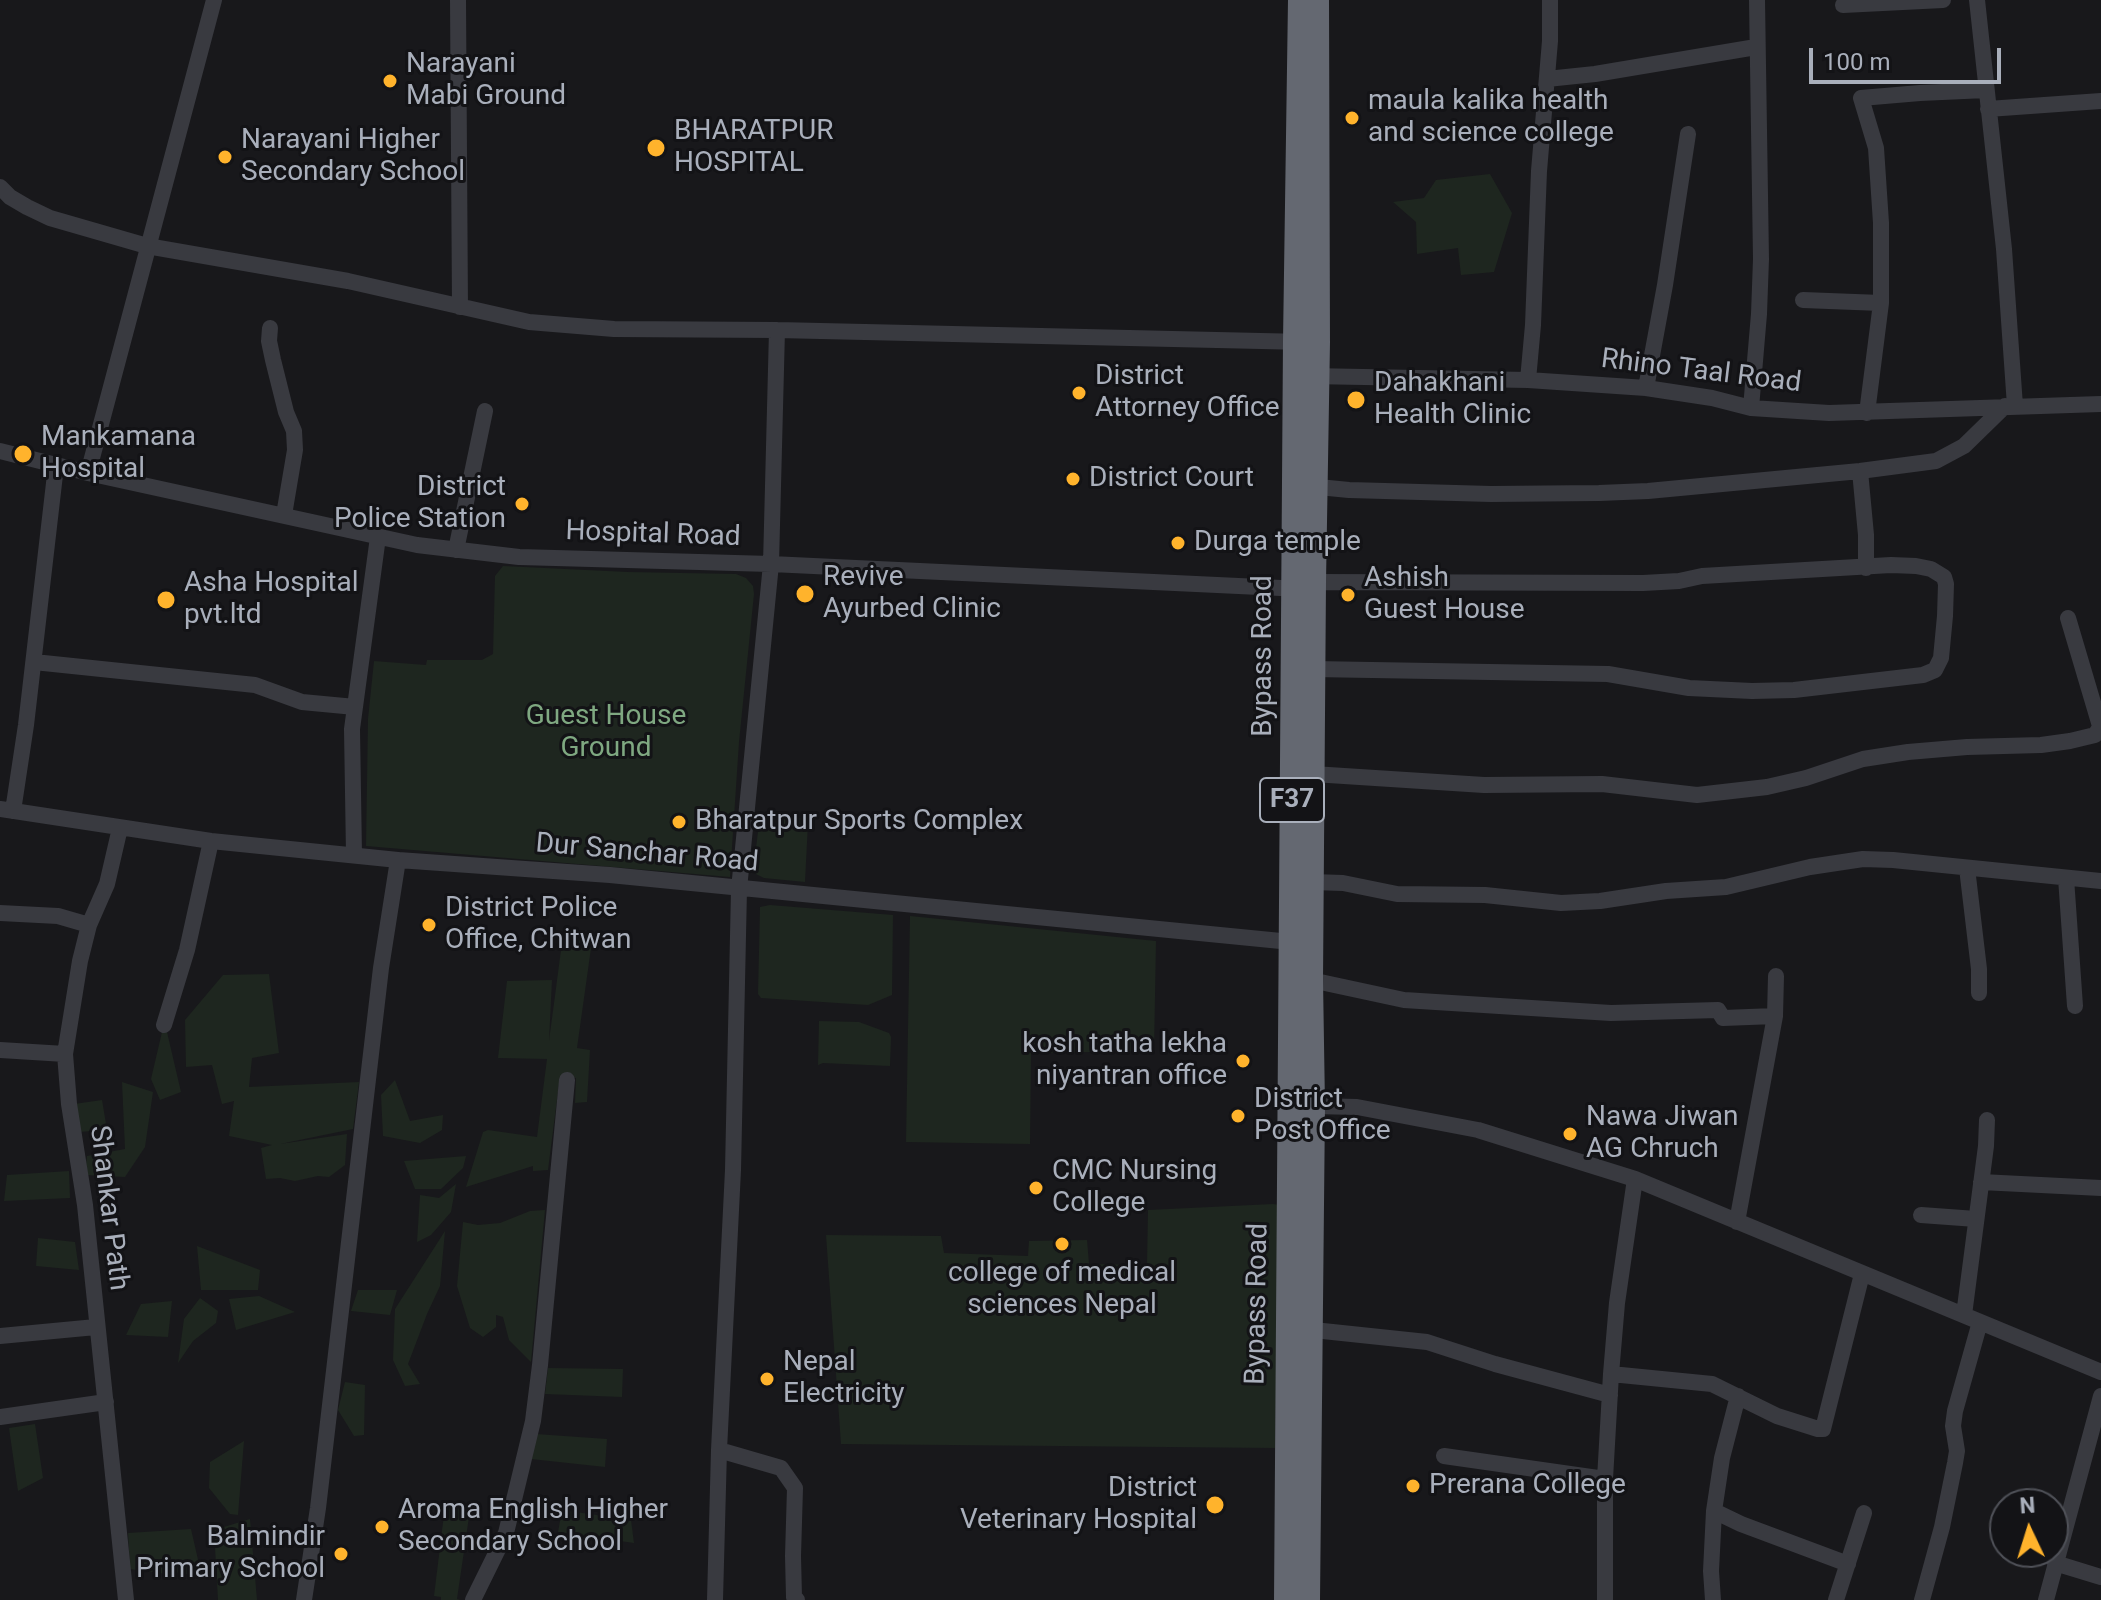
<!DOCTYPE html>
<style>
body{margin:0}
#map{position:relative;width:2101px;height:1600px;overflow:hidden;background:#18181b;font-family:Roboto,sans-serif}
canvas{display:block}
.north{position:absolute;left:1989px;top:1488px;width:80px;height:80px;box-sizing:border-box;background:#131316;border:2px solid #4f5158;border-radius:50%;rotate:356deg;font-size:22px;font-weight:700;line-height:32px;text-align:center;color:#a9afbb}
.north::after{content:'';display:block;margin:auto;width:28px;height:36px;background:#ffb32c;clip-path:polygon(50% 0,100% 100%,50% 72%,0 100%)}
.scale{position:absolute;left:1809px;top:48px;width:192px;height:36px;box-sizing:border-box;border:4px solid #a9afbb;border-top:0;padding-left:10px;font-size:24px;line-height:28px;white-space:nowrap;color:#a9afbb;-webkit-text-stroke:6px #131316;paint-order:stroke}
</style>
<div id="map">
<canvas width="2101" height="1600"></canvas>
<div class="north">N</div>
<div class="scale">100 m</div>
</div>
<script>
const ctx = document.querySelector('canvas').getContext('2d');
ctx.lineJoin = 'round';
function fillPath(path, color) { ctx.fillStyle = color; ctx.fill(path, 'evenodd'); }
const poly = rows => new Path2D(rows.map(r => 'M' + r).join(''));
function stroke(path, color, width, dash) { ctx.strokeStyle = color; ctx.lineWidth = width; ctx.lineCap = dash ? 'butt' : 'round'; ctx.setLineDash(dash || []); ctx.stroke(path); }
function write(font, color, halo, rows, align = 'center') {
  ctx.font = font + ' Roboto,sans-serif'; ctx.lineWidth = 6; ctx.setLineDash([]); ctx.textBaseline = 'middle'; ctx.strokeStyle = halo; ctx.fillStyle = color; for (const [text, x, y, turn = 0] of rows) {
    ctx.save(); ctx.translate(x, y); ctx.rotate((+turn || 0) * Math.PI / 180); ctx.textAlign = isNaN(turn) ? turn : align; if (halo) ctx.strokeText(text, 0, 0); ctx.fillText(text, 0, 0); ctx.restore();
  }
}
fillPath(poly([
 [1490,174,1512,213,1494,272,1461,275,1458,248,1417,254,1416,222,1393,202,1424,198,1436,180],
 [503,566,628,572,736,574,746,578,753,586,754,594,739,742,730,877,366,846,368,719,374,661,426,665,427,660,482,660,493,654,495,576],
 [760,815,802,818,808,823,805,882,764,878,756,874,754,865],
 [770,905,893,915,892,995,868,1005,761,998,758,994,760,907],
 [910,916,1156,941,1154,1051,1031,1053,1030,1144,906,1142],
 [593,934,577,1048,590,1050,587,1102,575,1103,576,1078,560,1076,548,1170,533,1171,533,1166,466,1187,483,1132,488,1130,537,1137,547,1059,498,1058,507,981,552,980,549,1041,563,935],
 [269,974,279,1053,252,1058,249,1087,359,1082,353,1129,280,1144,347,1134,345,1165,329,1177,318,1176,295,1181,280,1178,266,1179,261,1148,272,1145,229,1136,234,1101,222,1104,212,1065,186,1067,185,1020,223,975],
 [819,1021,859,1022,889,1033,891,1037,890,1066,823,1063,818,1065],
 [162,1032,167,1032,181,1092,160,1100,151,1079],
 [395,1080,410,1121,443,1115,442,1130,420,1143,383,1136,381,1095],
 [122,1082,153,1092,145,1147,125,1177,85,1175,87,1156,125,1149],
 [102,1100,107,1130,78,1132,74,1104],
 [466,1156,463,1168,441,1189,415,1189,404,1161],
 [69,1171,70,1198,4,1201,7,1175],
 [456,1184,451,1212,431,1235,417,1242,420,1195,439,1198],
 [1273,1204,1280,1205,1275,1448,841,1444,826,1235,941,1236,944,1253,1028,1256,1029,1241,1087,1240,1089,1264,1147,1265,1148,1210],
 [545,1210,531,1362,509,1340,503,1317,496,1315,496,1327,483,1337,470,1328,457,1286,463,1222,478,1225,500,1223,530,1211],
 [445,1231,440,1286,427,1314,408,1364,420,1384,405,1386,393,1360,395,1309],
 [38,1238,75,1242,79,1270,36,1266],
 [197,1246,260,1270,258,1290,201,1290],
 [358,1290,397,1290,390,1315,351,1311],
 [259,1296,295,1312,236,1330,229,1299],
 [200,1298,218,1311,216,1323,193,1341,178,1363,184,1319],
 [172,1301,168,1337,126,1335,141,1304],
 [548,1368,623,1369,622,1397,545,1394],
 [345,1382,365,1385,364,1435,354,1436,338,1410],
 [35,1424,43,1478,18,1491,9,1428],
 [536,1434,607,1439,605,1467,531,1459],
 [244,1441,238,1515,230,1514,209,1488,210,1462],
 [445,1506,470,1510,457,1599,460,1600,441,1600,441,1597,434,1596],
 [562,1510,631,1520,634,1543,558,1532],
 [250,1519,257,1600,218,1600,214,1530],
 [191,1529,202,1577,174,1572,174,1575,130,1569,128,1533]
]), '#1e261f');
stroke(poly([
 [458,0,460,307],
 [1977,0,2004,249,2015,406],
 [1843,5,1943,0],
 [1547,79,1595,74,1756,47],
 [1988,109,2101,101],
 [0,187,10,197,27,207,50,218,147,246,348,281,529,322,614,329,777,330,1305,342],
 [1803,300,1881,303],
 [270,328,269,341,273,360,286,412,294,431,295,450,284,515],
 [1309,376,1528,380,1646,388,1712,398,1751,408,1829,413,2101,404],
 [1528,380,1533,325,1539,171,1550,41,1550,0],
 [1646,388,1665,285,1688,134],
 [1751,408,1759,314,1761,259,1757,0],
 [1867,413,1881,303,1881,223,1876,148,1861,98,1920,93,1986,90],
 [0,451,88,473,417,545,519,557,771,564,1281,588,1314,582,1643,583,1679,581,1702,576,1891,565,1916,566,1931,569,1944,577,1946,584,1945,616,1941,658,1935,670,1923,675,1794,690,1752,691,1689,688,1608,674,1313,669],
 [1860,471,1866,535,1866,568],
 [88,473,214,0],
 [1308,486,1349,490,1491,494,1599,493,1648,491,1860,471,1936,461,1964,446,2005,406],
 [456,550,485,411],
 [2068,618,2100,726],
 [34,662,255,685,302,702,355,707],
 [1313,774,1484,785,1602,784,1697,795,1767,787,1806,778,1863,759,1908,752,1967,747,2041,745,2070,741,2095,735,2101,726],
 [0,809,211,841,398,860,610,875,1291,942],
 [13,811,26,725,56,466],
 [120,828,107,884,89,925,80,961,65,1054,69,1104,85,1205,126,1600],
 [354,855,352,729,378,537],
 [1967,868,1979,969,1979,993],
 [2066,878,2075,1006],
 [1312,882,1343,883,1397,894,1485,895,1561,903,1600,901,1666,891,1726,887,1810,867,1863,859,1893,860,2101,881],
 [0,913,58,916,89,925],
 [1311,980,1404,1000,1611,1013,1718,1010,1723,1018,1775,1016],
 [164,1025,187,950,211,841],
 [0,1050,65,1054],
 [1313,1106,1357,1107,1478,1130,1635,1179,2101,1372],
 [1981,1182,2101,1188],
 [1921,1215,1976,1219],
 [1737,1222,1775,1016,1776,976],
 [1964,1315,1986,1146,1987,1120],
 [1304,1329,1427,1342,1495,1364,1610,1395],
 [0,1336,96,1327],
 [1611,1374,1712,1384,1777,1416,1818,1429,1823,1429,1862,1274],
 [0,1417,106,1402],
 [719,1450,781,1468,795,1488,793,1556,794,1597,797,1600],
 [1444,1456,1605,1479],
 [1714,1511,1741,1524,1848,1564],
 [2055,1563,2101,1577],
 [304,1600,318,1508,381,968,398,860],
 [473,1600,506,1533,533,1421,540,1365,567,1080],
 [715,1600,719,1450,733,1170,739,889,771,564,777,330],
 [1605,1600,1605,1479,1611,1374,1617,1303,1635,1179],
 [1713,1600,1711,1571,1714,1511,1722,1458,1738,1396],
 [1836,1600,1864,1513],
 [1922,1600,1942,1527,1955,1463,1957,1451,1953,1426,1955,1411,1980,1322],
 [2046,1600,2101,1396]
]), '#393a40', 16);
stroke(poly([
 [1286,1600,1295,341,1300,0],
 [1308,1600,1313,1106,1311,980,1314,582,1318,342,1317,0]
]), '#646871', 24);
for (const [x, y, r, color] of [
 [390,81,8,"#ffb32c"],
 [1352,118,8,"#ffb32c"],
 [656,148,10,"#ffb32c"],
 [225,157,8,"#ffb32c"],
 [1079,393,8,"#ffb32c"],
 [1356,400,10,"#ffb32c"],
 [23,454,10,"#ffb32c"],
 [1073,479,8,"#ffb32c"],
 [522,504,8,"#ffb32c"],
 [1178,543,8,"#ffb32c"],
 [805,594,10,"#ffb32c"],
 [1348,595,8,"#ffb32c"],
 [166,600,10,"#ffb32c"],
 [679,822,8,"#ffb32c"],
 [429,925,8,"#ffb32c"],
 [1243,1061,8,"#ffb32c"],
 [1238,1116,8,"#ffb32c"],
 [1570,1134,8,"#ffb32c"],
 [1036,1188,8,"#ffb32c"],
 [1062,1244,8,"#ffb32c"],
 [767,1379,8,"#ffb32c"],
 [1413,1486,8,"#ffb32c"],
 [1215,1505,10,"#ffb32c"],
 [382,1527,8,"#ffb32c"],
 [341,1554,8,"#ffb32c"]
]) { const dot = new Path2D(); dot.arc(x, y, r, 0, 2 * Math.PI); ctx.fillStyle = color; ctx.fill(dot); stroke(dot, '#131316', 3); }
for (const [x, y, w] of [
 [1292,800,64]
]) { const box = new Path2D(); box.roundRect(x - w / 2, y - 22, w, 44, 6); ctx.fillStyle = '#131316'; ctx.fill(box); stroke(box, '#a9afbb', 2); }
write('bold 26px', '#a9afbb', null, [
 ["F37",1292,800]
]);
write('28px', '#a9afbb', '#131316', [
 ["Narayani",406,65],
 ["Mabi Ground",406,97],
 ["maula kalika health",1368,102],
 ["and science college",1368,134],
 ["BHARATPUR",674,132],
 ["HOSPITAL",674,164],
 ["Narayani Higher",241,141],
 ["Secondary School",241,173],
 ["District",1095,377],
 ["Attorney Office",1095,409],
 ["Dahakhani",1374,384],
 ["Health Clinic",1374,416],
 ["Mankamana",41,438],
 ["Hospital",41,470],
 ["District Court",1089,479],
 ["District",506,488,"right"],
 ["Police Station",506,520,"right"],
 ["Durga temple",1194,543],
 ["Revive",823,578],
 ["Ayurbed Clinic",823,610],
 ["Ashish",1364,579],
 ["Guest House",1364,611],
 ["Asha Hospital",184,584],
 ["pvt.ltd",184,616],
 ["Bharatpur Sports Complex",695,822],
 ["District Police",445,909],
 ["Office, Chitwan",445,941],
 ["kosh tatha lekha",1227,1045,"right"],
 ["niyantran office",1227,1077,"right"],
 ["District",1254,1100],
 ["Post Office",1254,1132],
 ["Nawa Jiwan",1586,1118],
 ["AG Chruch",1586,1150],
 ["CMC Nursing",1052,1172],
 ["College",1052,1204],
 ["college of medical",1062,1274,"center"],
 ["sciences Nepal",1062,1306,"center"],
 ["Nepal",783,1363],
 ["Electricity",783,1395],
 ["Prerana College",1429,1486],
 ["District",1197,1489,"right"],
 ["Veterinary Hospital",1197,1521,"right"],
 ["Aroma English Higher",398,1511],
 ["Secondary School",398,1543],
 ["Balmindir",325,1538,"right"],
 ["Primary School",325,1570,"right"]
], 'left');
write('28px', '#a9afbb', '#131316', [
 ["Rhino Taal Road",1701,372,7],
 ["Hospital Road",653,535,2],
 ["Bypass Road",1264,656,-90],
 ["Dur Sanchar Road",647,854,5],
 ["Shankar Path",108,1208,83],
 ["Bypass Road",1258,1304,-89]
]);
write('28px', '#7fa881', '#131316', [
 ["Guest House",606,717],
 ["Ground",606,749]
]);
</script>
